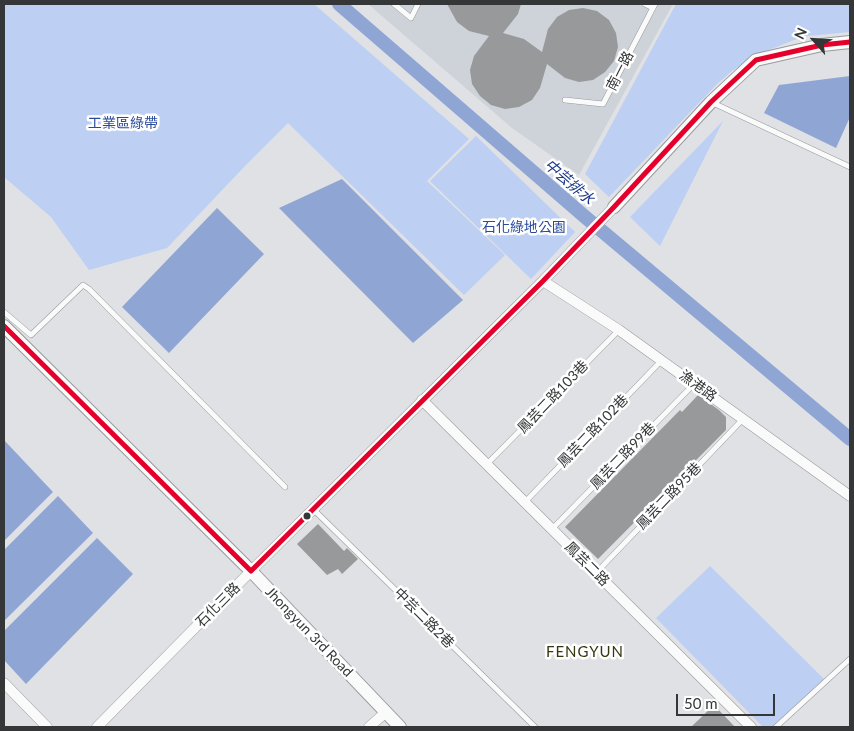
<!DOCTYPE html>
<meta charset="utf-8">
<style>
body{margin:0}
#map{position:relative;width:854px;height:731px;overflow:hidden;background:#dfe1e4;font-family:Lato,sans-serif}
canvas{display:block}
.frame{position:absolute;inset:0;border:5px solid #353638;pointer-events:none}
.north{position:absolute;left:789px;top:15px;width:50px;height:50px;-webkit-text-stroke:4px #fff;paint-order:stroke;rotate:296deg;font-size:14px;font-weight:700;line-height:20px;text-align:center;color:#353638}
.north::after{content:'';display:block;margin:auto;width:18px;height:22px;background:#353638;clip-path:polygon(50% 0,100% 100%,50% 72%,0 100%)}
.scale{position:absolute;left:676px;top:694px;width:99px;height:22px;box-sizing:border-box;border:2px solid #353638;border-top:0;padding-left:6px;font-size:15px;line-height:18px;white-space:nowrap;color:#353638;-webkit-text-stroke:4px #fff;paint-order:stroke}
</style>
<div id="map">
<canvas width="854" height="731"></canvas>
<div class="frame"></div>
<div class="north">N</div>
<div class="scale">50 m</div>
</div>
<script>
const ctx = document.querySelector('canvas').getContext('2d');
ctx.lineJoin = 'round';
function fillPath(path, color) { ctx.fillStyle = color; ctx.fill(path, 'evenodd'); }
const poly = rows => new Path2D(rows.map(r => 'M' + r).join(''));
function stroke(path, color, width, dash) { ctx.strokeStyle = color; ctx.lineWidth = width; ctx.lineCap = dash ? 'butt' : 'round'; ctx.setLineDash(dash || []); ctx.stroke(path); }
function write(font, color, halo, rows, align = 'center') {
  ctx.font = font + ' Lato,"Noto Sans TC",sans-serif'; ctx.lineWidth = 5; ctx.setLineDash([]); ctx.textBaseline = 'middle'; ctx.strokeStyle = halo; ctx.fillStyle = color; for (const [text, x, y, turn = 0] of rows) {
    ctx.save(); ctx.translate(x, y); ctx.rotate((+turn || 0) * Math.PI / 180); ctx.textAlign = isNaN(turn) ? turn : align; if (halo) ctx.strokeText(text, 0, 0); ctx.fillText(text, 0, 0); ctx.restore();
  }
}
fillPath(poly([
 [368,4,673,4,579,175,512,128]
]), '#ced3da');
fillPath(poly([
 [4,4,314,4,469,139,427,181,505,255,464,295,288,123,246,165,167,248,89,270,51,217,4,177],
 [676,4,850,4,850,32,808,36,794,40,766,51,749,60,732,71,717,84,609,197,585,174],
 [723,121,660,246,630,217],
 [476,136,575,232,531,279,430,181],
 [710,566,825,680,772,727,763,727,656,618]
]), '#bdcff2');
fillPath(poly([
 [850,76,850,117,836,148,764,113,779,85],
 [342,179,463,300,413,343,279,208],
 [217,208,264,254,169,353,122,307],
 [4,440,53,492,4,541],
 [58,496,93,533,4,621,4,550],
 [97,538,133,574,26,684,4,660,4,631]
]), '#8fa6d5');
stroke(poly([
 [339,4,584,216,850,439]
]), '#8fa6d5', 14);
fillPath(poly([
 [447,4,521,4,518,14,503,33,524,39,542,52,548,29,557,17,569,10,583,8,597,11,609,20,616,33,618,47,614,61,605,72,593,80,579,82,565,78,547,64,540,88,532,100,519,107,505,109,491,105,480,96,472,84,470,70,474,56,489,36,469,31,457,22],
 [698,395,719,410,726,417,726,430,598,559,565,527,680,410,682,412],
 [318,524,344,551,347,548,358,559,342,574,338,569,327,575,297,544],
 [714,705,735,727,691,727]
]), '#98999b');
const service = poly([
 [394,4,411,18,418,4],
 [645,4,653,8],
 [565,100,603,104,655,4],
 [711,102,850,167],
 [4,312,31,335,83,285,89,289,285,487],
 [487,464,619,330],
 [525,502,662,360],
 [313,509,535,727],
 [552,529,694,384],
 [596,573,743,419],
 [776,727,850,659]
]);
const minor = poly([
 [543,281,619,330,850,496],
 [422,400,751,727],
 [4,683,47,727],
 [97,727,251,571,543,281,614,207],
 [369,727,386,712]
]);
const tertiary = poly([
 [614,207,711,102,756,60,822,45,850,42],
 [4,326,251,571,400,727]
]);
stroke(service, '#989a9b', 6);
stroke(minor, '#989a9b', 11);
stroke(tertiary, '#989a9b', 14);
stroke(service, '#fafafb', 5);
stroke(minor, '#fafafb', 10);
stroke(tertiary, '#fafafb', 12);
stroke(poly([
 [4,326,251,571,543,281,614,207,711,102,756,60,822,45,850,42]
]), '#e4002b', 5);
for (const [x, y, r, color] of [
 [307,516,4.5,"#353638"]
]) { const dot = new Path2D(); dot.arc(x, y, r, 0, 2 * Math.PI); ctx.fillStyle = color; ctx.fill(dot); stroke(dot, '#fff', 2); }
write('14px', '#353638', '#fff', [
 ["南一路",620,71,-63],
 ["漁港路",698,386,36],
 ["鳳芸二路103巷",553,397,-46],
 ["鳳芸二路102巷",593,431,-46],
 ["鳳芸二路99巷",623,456,-46],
 ["鳳芸二路95巷",669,496,-46],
 ["鳳芸二路",587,564,45],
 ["石化三路",218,605,-45],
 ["中芸二路2巷",424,618,45],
 ["Jhongyun 3rd Road",309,632,46]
]);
write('14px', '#2a4b9a', '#fff', [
 ["工業區綠帶",123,123],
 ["石化綠地公園",524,227]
]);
write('italic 15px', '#1b3987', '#fff', [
 ["中芸排水",569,182,41]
]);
ctx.letterSpacing = '1px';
write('15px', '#343810', '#fff', [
 ["FENGYUN",585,652]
]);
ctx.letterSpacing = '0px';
</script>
